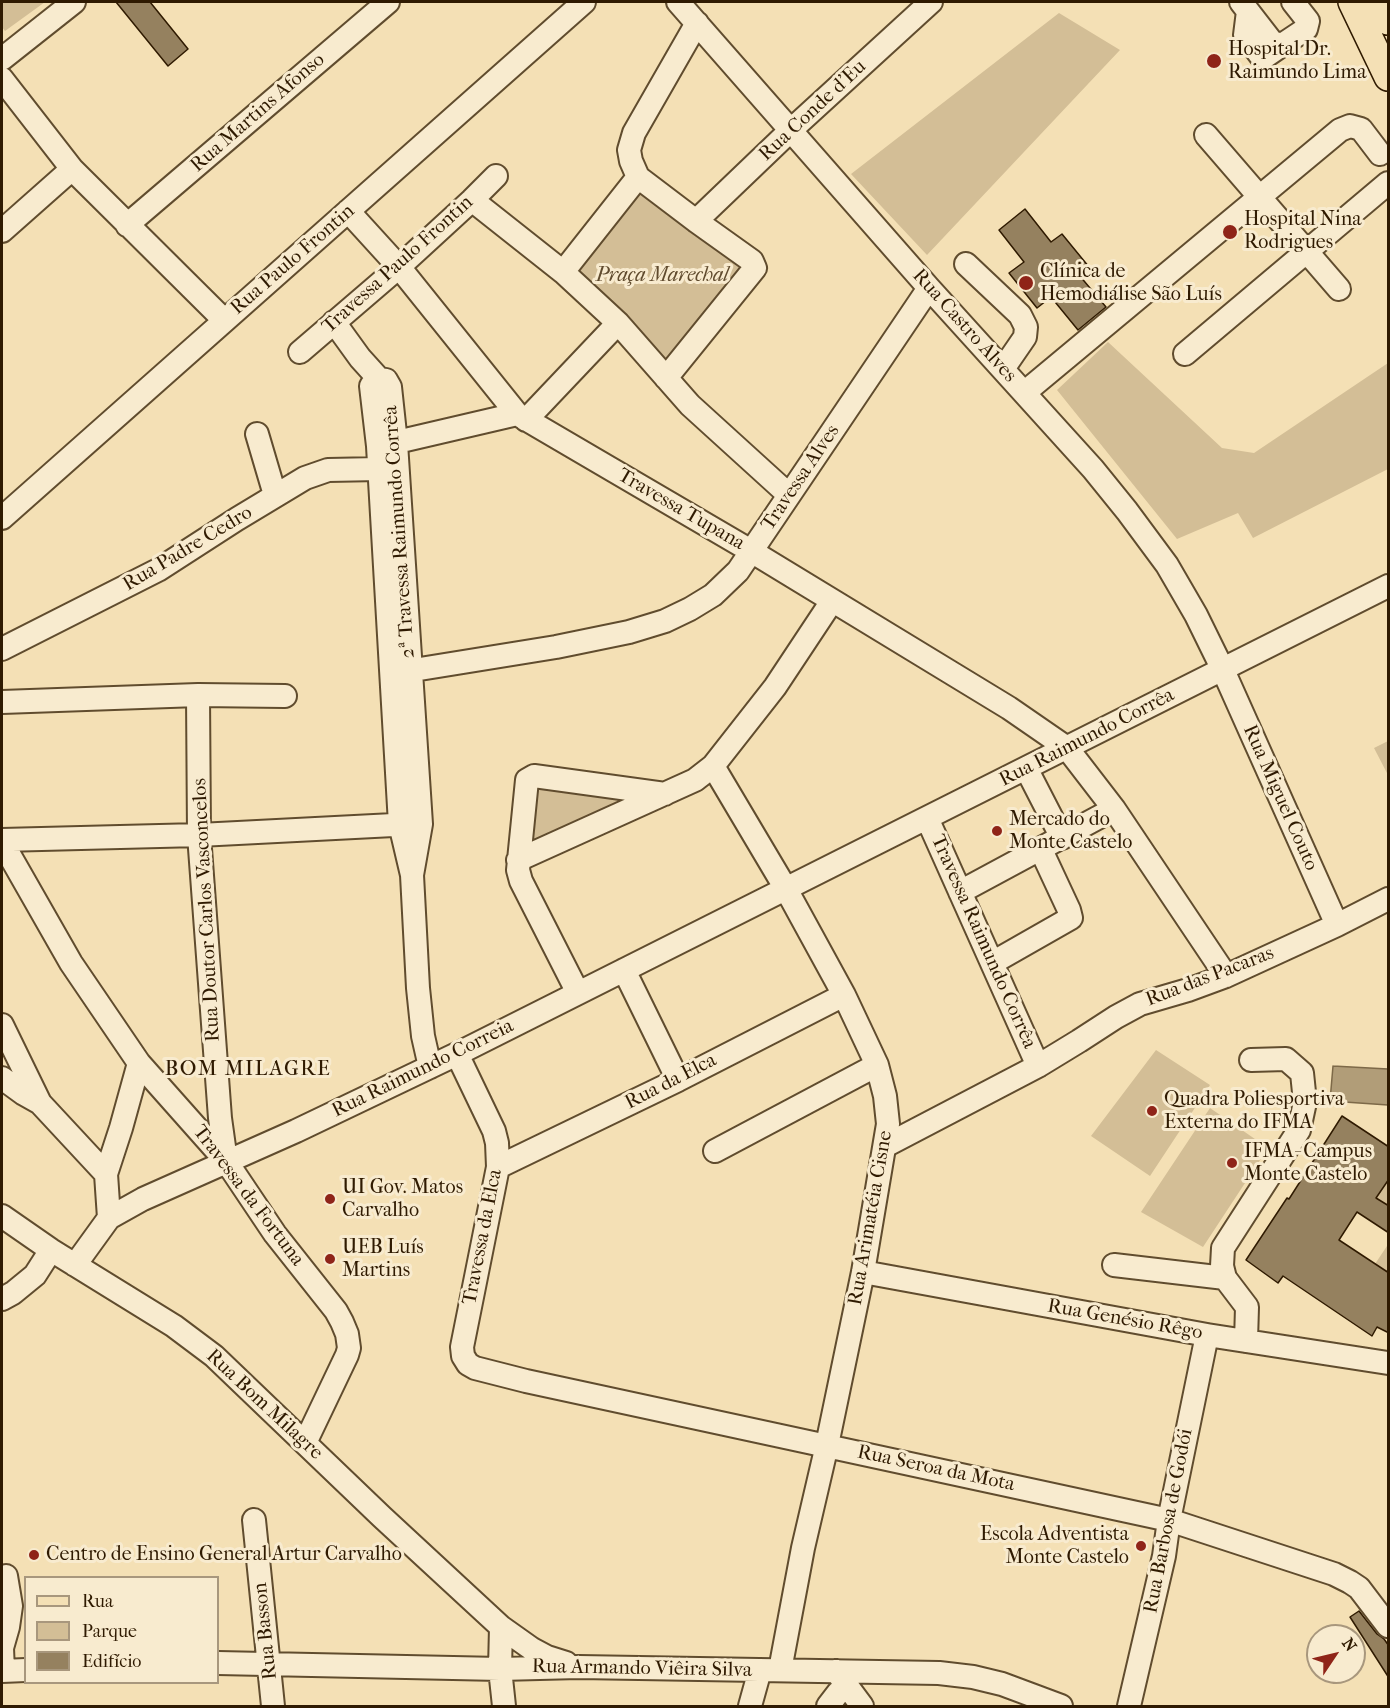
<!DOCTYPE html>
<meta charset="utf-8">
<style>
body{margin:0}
#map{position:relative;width:1390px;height:1708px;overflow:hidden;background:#f4e0b5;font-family:"IM FELL French Canon",serif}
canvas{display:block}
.frame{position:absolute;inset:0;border:3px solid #2f1a01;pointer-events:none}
.legend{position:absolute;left:24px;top:1576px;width:195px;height:108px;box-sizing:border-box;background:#f8ebcf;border:2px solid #a8977d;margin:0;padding:8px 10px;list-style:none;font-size:18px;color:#2f1a01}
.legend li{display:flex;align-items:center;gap:12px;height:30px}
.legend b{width:30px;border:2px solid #a8977d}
.north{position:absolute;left:1306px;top:1624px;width:60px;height:60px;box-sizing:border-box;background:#f8ebcf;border:2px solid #a8977d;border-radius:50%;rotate:55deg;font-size:16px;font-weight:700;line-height:24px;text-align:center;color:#2f1a01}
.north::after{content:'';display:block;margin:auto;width:21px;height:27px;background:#8f2418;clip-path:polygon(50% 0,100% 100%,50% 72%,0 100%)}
</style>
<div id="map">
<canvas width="1390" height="1708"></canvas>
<div class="frame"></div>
<ul class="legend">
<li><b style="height:8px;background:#f4e0b5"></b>Rua</li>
<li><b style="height:16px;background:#d3be96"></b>Parque</li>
<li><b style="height:16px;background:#95815f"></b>Edifício</li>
</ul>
<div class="north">N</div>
</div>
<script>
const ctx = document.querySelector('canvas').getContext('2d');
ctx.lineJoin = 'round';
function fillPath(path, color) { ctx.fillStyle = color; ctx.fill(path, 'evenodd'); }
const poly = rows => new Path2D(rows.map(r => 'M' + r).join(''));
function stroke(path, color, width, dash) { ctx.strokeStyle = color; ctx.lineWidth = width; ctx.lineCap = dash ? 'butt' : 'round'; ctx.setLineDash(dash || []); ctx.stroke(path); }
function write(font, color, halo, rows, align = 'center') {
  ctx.font = font + ' "IM FELL French Canon",serif'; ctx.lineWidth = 6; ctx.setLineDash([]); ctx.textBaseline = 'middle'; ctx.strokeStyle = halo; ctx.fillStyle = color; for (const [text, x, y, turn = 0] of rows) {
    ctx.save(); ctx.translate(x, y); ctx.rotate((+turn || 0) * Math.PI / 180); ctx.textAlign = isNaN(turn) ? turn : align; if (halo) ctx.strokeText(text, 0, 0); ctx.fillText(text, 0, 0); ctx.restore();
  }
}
fillPath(poly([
 [2,2,45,2,5,31,2,27],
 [1059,13,1120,50,927,255,851,174],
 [641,184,750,267,669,369,570,272],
 [1108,342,1222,448,1254,453,1388,363,1388,469,1253,538,1238,513,1177,539,1057,390],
 [1388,741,1388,775,1374,748],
 [531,779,643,796,526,846],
 [1156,1050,1210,1085,1150,1176,1091,1136],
 [1210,1108,1268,1148,1203,1247,1141,1212],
 [1388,1179,1388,1206,1376,1198],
 [1387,1246,1388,1247,1388,1273,1375,1264]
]), '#d3be96');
const water = poly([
 [1333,1066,1388,1069,1388,1105,1330,1101,1333,1066]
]);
fillPath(water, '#b19d78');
stroke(water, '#7d6948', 1.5);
const building = poly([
 [116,2,150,2,188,49,168,66,116,2],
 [1025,209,1051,242,1062,234,1089,267,1079,275,1106,307,1078,330,1051,297,1037,308,1009,273,1024,262,999,230,1025,209],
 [1342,1116,1389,1147,1389,1179,1376,1198,1389,1206,1389,1233,1357,1212,1339,1240,1389,1273,1389,1333,1377,1327,1372,1336,1283,1276,1278,1283,1246,1260,1287,1198,1289,1199,1342,1116],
 [1359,1611,1377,1634,1384,1639,1389,1646,1389,1678,1350,1617,1359,1611]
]);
fillPath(building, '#95815f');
stroke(building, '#2f1a01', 1.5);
const minor = poly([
 [678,2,929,288,1093,469,1127,511,1167,565,1196,615,1223,670,1337,925],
 [1241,2,1272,42,1282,45,1306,29,1308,21,1293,2],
 [1248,11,1245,35,1260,55,1266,56,1282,45],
 [2,59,74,2],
 [2,79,72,169,224,320],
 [1206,135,1339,289],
 [472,200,563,272,618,323,690,405,789,495],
 [348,211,399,267,517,414,751,551,1009,708,1067,748,1114,809,1226,976],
 [696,221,791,130,931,2],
 [127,225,388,2],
 [2,231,72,169],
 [966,264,1020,315,1026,327,1025,337,1003,369],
 [563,272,638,177],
 [334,322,360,358,379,379],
 [300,352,399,267,472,200,496,176],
 [1185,354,1388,183],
 [666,378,755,268,752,261,696,221,638,177,631,161,629,150,634,133,697,23],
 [1024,393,1340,130,1350,126,1361,129,1380,154],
 [526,420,618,323],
 [257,434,275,495],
 [384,445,517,414],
 [2,518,584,2],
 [2,649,158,570,237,519,305,478,328,470,379,469],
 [395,673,556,647,629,632,665,621,690,609,713,595,738,571,929,288],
 [198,695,199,835,220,1118,226,1161],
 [2,702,198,695,285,696],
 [713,766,786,889,844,995,877,1065,885,1096,888,1124,863,1272,827,1445,803,1548,780,1670],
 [1026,768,1062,838],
 [927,818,1038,1066],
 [2,840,199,835,413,824],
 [2,842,71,963,139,1063,226,1161,275,1234,336,1311,342,1322,347,1334,349,1348,347,1355,305,1443],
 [518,860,695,780,713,766,775,687,832,601],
 [412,875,421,824,396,443,390,387,386,380,379,379,373,383,371,386,378,446,400,824,412,875,418,988,423,1036,430,1067],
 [960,892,1114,809],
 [992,963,1071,918,1069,910,1041,850],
 [624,970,678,1080],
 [578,993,521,881,518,870,527,780,534,776,665,794],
 [2,1025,40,1103,106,1174],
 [457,1054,494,1131,497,1143,498,1167,462,1347,463,1356,468,1364,475,1368,526,1381,1169,1520,1334,1574,1350,1582,1359,1588,1388,1626],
 [2,1078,24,1094,40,1103],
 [885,1146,1038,1066,1079,1041,1116,1017,1140,1004,1188,990,1226,976,1337,925,1388,899],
 [715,1151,877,1065],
 [498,1167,678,1080,844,995],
 [2,1216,51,1250,174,1326,214,1356,382,1517,501,1627,532,1649,547,1657,566,1663],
 [109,1218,106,1174,121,1128,139,1063],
 [75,1265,109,1218,143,1199,296,1131,457,1054,1388,586],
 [1114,1265,1225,1278],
 [863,1272,1207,1335,1388,1363],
 [2,1299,13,1293,35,1275,51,1250],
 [1246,1341,1247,1307,1225,1278,1222,1266,1223,1248,1299,1130,1305,1102,1302,1073,1286,1059,1251,1060],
 [254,1520,273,1706],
 [501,1627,500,1669,504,1706],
 [218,1663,500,1669,579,1667,939,1673,973,1677,1002,1684,1061,1706],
 [2,1671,26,1670],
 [3,1671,2,1648,8,1627,11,1606,6,1576],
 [836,1671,862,1706],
 [750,1706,760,1670],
 [828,1706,838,1693,847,1686],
 [1129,1706,1164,1556,1169,1520,1207,1335]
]);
const major = poly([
 [1352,2,1388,77],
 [1379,2,1388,21]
]);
stroke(minor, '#604c2e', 26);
stroke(major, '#2f1a01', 30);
stroke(minor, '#f8ebcf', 22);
stroke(major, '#f4e0b5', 27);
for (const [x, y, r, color] of [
 [1214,61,8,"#8f2418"],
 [1230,232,8,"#8f2418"],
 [1026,283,8,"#8f2418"],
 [997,831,6,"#8f2418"],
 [1152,1111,6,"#8f2418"],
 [1232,1163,6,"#8f2418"],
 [330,1199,6,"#8f2418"],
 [330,1259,6,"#8f2418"],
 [1141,1546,6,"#8f2418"],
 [34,1555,6,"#8f2418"]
]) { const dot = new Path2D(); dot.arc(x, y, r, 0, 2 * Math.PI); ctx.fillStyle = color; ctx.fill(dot); stroke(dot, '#f8ebcf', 2); }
write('20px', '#2f1a01', '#f8ebcf', [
 ["Hospital Dr.",1228,50],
 ["Raimundo Lima",1228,73],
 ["Hospital Nina",1244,220],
 ["Rodrigues",1244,243],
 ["Clínica de",1040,272],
 ["Hemodiálise São Luís",1040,295],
 ["Mercado do",1009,820],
 ["Monte Castelo",1009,843],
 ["Quadra Poliesportiva",1164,1100],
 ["Externa do IFMA",1164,1123],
 ["IFMA- Campus",1244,1152],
 ["Monte Castelo",1244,1175],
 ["UI Gov. Matos",342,1188],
 ["Carvalho",342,1211],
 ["UEB Luís",342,1248],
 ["Martins",342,1271],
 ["Escola Adventista",1129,1535,"right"],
 ["Monte Castelo",1129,1558,"right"],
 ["Centro de Ensino General Artur Carvalho",46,1555]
], 'left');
write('20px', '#2f1a01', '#f8ebcf', [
 ["Rua Conde d'Eu",813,111,-43],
 ["Rua Martins Afonso",258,113,-41],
 ["Rua Paulo Frontin",293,260,-41],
 ["Travessa Paulo Frontin",398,265,-42],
 ["Rua Castro Alves",964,326,48],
 ["Travessa Alves",801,478,-56],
 ["Travessa Tupana",681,510,30],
 ["2ª Travessa Raimundo Corrêa",400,532,-94],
 ["Rua Padre Cedro",188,549,-31],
 ["Rua Raimundo Corrêa",1087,738,-27],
 ["Rua Miguel Couto",1280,798,66],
 ["Rua Doutor Carlos Vasconcelos",207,910,-93],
 ["Travessa Raimundo Corrêa",983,942,66],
 ["Rua das Pacaras",1210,977,-21],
 ["Rua Raimundo Correia",423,1069,-26],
 ["Rua da Elca",671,1082,-27],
 ["Travessa da Fortuna",248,1196,53],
 ["Rua Arimatéia Cisne",871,1218,-80],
 ["Travessa da Elca",483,1237,-79],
 ["Rua Genésio Rêgo",1125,1320,10],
 ["Rua Bom Milagre",264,1405,43],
 ["Rua Seroa da Mota",936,1469,12],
 ["Rua Barbosa de Godói",1169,1521,-79],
 ["Rua Basson",266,1631,-96],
 ["Rua Armando Viêira Silva",642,1669,1]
]);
write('italic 20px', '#604b2e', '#f8ebcf', [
 ["Praça Marechal",662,276]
]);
ctx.letterSpacing = '1.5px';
write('21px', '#2f1a01', '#f8ebcf', [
 ["BOM MILAGRE",248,1070]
]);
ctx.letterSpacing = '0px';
</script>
